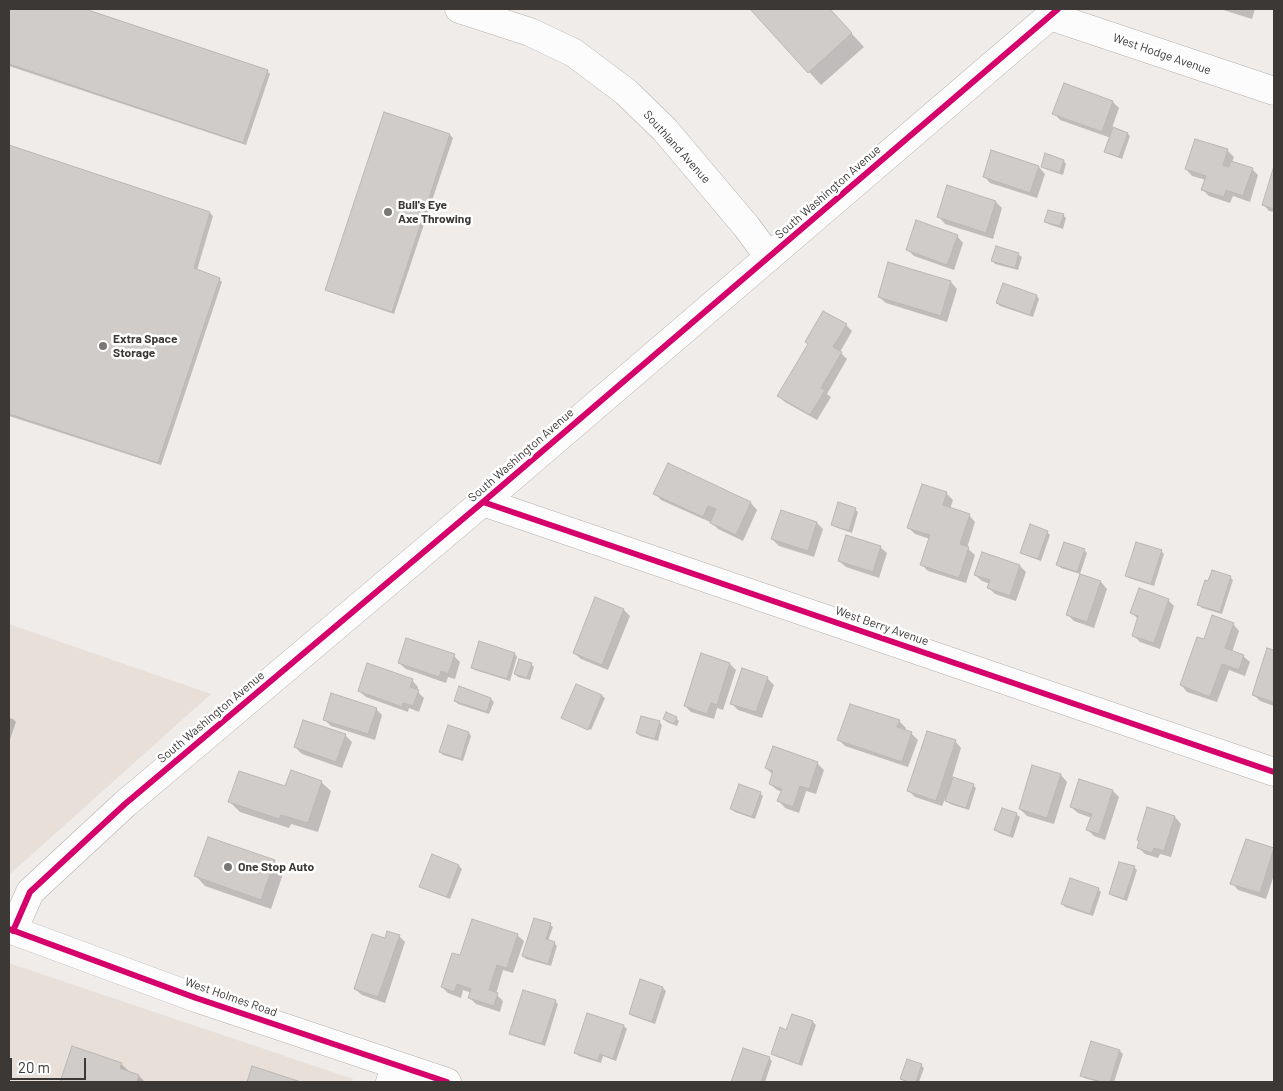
<!DOCTYPE html>
<style>
body{margin:0}
#map{position:relative;width:1283px;height:1091px;overflow:hidden;background:#efecea;font-family:Barlow,sans-serif}
canvas{display:block}
.frame{position:absolute;inset:0;border:10px solid #3b3836;pointer-events:none}
.scale{position:absolute;left:10px;top:1058px;width:76px;height:22px;box-sizing:border-box;border:2px solid #3b3836;border-top:0;padding-left:6px;font-size:15px;line-height:18px;white-space:nowrap;color:#3b3836;-webkit-text-stroke:4px #fff;paint-order:stroke}
</style>
<div id="map">
<canvas width="1283" height="1091"></canvas>
<div class="frame"></div>
<div class="scale">20 m</div>
</div>
<script>
const ctx = document.querySelector('canvas').getContext('2d');
ctx.lineJoin = 'round';
function fillPath(path, color) { ctx.fillStyle = color; ctx.fill(path, 'evenodd'); }
const poly = rows => new Path2D(rows.map(r => 'M' + r).join(''));
function stroke(path, color, width, dash) { ctx.strokeStyle = color; ctx.lineWidth = width; ctx.lineCap = dash ? 'butt' : 'round'; ctx.setLineDash(dash || []); ctx.stroke(path); }
function write(font, color, halo, rows, align = 'center') {
  ctx.font = font + ' Barlow,sans-serif'; ctx.lineWidth = 5; ctx.setLineDash([]); ctx.textBaseline = 'middle'; ctx.strokeStyle = halo; ctx.fillStyle = color; for (const [text, x, y, turn = 0] of rows) {
    ctx.save(); ctx.translate(x, y); ctx.rotate((+turn || 0) * Math.PI / 180); ctx.textAlign = isNaN(turn) ? turn : align; if (halo) ctx.strokeText(text, 0, 0); ctx.fillText(text, 0, 0); ctx.restore();
  }
}
fillPath(poly([
 [9,624,211,694,9,875],
 [9,963,353,1079,352,1082,9,1082]
]), '#e8dfd9');
fillPath(poly([
 [9,9,81,9,267,71,270,74,246,145,9,66],
 [752,9,829,9,864,47,821,85],
 [1220,9,1255,9,1252,19],
 [1064,84,1113,102,1119,108,1112,128,1128,134,1130,136,1122,159,1109,154,1106,151,1111,138,1060,120,1054,113],
 [385,114,450,135,453,138,394,314,330,292,327,289],
 [9,146,210,213,213,216,197,270,219,279,222,282,161,465,9,416],
 [1227,150,1234,157,1232,162,1252,169,1258,175,1250,202,1233,196,1230,203,1209,196,1203,190,1206,180,1192,176,1186,169],
 [1064,161,1066,164,1063,175,1045,169,1042,166],
 [1039,167,1045,174,1037,198,990,183,984,176],
 [1274,169,1274,212,1269,211,1263,204],
 [996,202,1002,208,993,239,945,224,939,217],
 [1063,215,1066,218,1063,229,1048,224,1046,221],
 [957,236,963,243,954,270,914,256,907,249],
 [997,248,1019,255,1022,257,1018,270,995,264,993,261],
 [951,282,957,289,947,322,886,303,879,297],
 [1037,296,1039,299,1033,317,1000,306,997,303],
 [846,325,852,331,840,352,847,359,827,394,831,397,817,420,785,402,779,396],
 [668,465,751,503,757,510,743,541,718,529,710,521,710,522,661,500,655,493],
 [946,493,953,500,950,509,969,515,975,522,967,548,975,555,966,583,928,571,922,565,930,539,915,534,909,528],
 [855,509,858,512,852,533,835,527,832,524],
 [817,523,823,529,814,557,779,546,772,539],
 [1047,532,1050,535,1041,561,1025,555,1022,552],
 [880,547,887,553,879,578,846,567,839,561],
 [1084,550,1087,553,1080,574,1061,568,1058,565],
 [1161,551,1164,554,1154,586,1129,578,1126,575],
 [1020,566,1026,572,1016,601,995,594,989,588,990,584,982,581,975,575],
 [1081,576,1101,582,1107,589,1094,628,1074,621,1068,615],
 [1230,577,1233,580,1222,614,1202,608,1199,605],
 [1168,600,1174,606,1160,649,1140,642,1133,635,1138,619,1132,613],
 [624,610,630,616,608,670,581,659,574,653],
 [1233,624,1239,631,1232,652,1243,656,1250,662,1245,676,1229,670,1217,702,1187,692,1181,685,1204,641],
 [1267,649,1274,651,1274,706,1260,701,1253,694],
 [515,654,517,657,510,681,475,670,472,667],
 [454,656,460,662,455,679,448,677,446,683,406,669,399,663],
 [531,664,534,667,530,680,518,677,515,674],
 [730,664,736,670,723,710,717,708,714,719,691,712,685,706],
 [767,678,774,685,762,718,738,710,731,703],
 [412,680,418,687,417,691,424,698,419,712,409,708,408,712,366,697,359,691],
 [459,688,491,699,494,702,489,714,458,704,455,701],
 [602,696,605,698,591,730,564,718,564,720,563,718],
 [376,709,382,715,375,740,331,726,324,719],
 [9,718,13,719,16,722,9,742],
 [676,718,679,721,677,726,667,722,664,719],
 [899,721,906,728,904,731,911,733,918,740,908,767,845,746,839,740],
 [659,722,662,725,658,741,640,736,637,733],
 [469,733,471,736,463,761,443,755,440,752],
 [345,735,352,742,342,768,302,754,295,747],
 [955,741,961,748,952,778,973,785,976,788,969,810,950,804,945,799,942,806,915,797,909,791],
 [773,748,818,764,824,770,816,794,806,791,799,813,785,808,779,801,782,792,777,790,770,784,773,775,766,768],
 [1061,775,1067,782,1054,824,1027,816,1020,809],
 [321,782,331,791,318,832,291,824,289,828,240,812,230,802,286,788],
 [1113,791,1119,797,1105,840,1094,836,1088,830,1092,818,1078,813,1071,807],
 [760,793,763,796,755,819,735,812,732,809],
 [1148,809,1175,817,1181,824,1171,857,1160,854,1158,858,1145,854,1139,848],
 [1003,810,1017,815,1020,817,1013,838,999,833,996,830],
 [1246,840,1274,849,1274,875,1266,899,1238,890,1232,883],
 [433,856,459,866,462,869,450,899,424,889,421,886],
 [274,861,284,871,271,909,205,886,196,876],
 [1134,867,1137,870,1127,901,1113,896,1110,893],
 [1098,889,1101,892,1093,916,1065,907,1063,904],
 [550,925,553,927,548,941,554,943,557,946,551,966,526,959,523,956],
 [517,935,524,941,513,973,503,970,496,994,503,1001,500,1012,476,1004,470,998,472,993,463,990,461,998,448,993,442,987,461,957],
 [399,936,405,942,385,1003,362,995,355,989,386,939],
 [641,981,663,988,666,991,655,1024,633,1016,630,1014],
 [555,1001,558,1004,545,1046,514,1036,511,1033],
 [588,1014,624,1026,627,1029,616,1061,603,1056,601,1063,579,1056,576,1053],
 [793,1016,813,1022,816,1025,802,1066,775,1056,772,1054,787,1031],
 [73,1047,121,1064,131,1073,139,1076,145,1082,61,1082],
 [744,1049,769,1058,772,1061,765,1082,733,1082],
 [1120,1051,1123,1054,1114,1082,1098,1082,1084,1078,1082,1075],
 [921,1065,924,1068,919,1082,906,1082,901,1079]
]), '#0003');
const building = poly([
 [9,9,85,9,268,70,243,143,9,64,9,9],
 [750,9,830,9,852,33,808,73,750,9],
 [1064,83,1113,101,1102,132,1052,114,1064,83],
 [384,112,450,134,392,312,325,290,384,112],
 [1113,127,1128,133,1119,157,1104,152,1113,127],
 [1195,139,1228,149,1223,165,1229,167,1231,161,1253,168,1243,196,1226,190,1224,197,1201,190,1206,176,1185,169,1195,139],
 [9,145,210,212,194,268,220,278,158,463,9,414,9,145],
 [991,150,1039,166,1030,193,983,177,991,150],
 [1045,153,1064,160,1060,173,1041,167,1045,153],
 [1274,166,1274,209,1262,205,1274,166],
 [947,185,996,201,986,233,937,217,947,185],
 [1048,210,1064,214,1060,226,1044,222,1048,210],
 [916,220,958,235,947,265,906,250,916,220],
 [996,246,1019,253,1015,268,991,261,996,246],
 [888,262,951,281,941,316,878,297,888,262],
 [1003,283,1037,295,1030,315,996,303,1003,283],
 [823,311,847,324,833,347,842,352,821,388,825,390,810,415,777,396,808,344,805,342,823,311],
 [668,463,751,502,736,535,710,523,716,509,708,506,703,517,653,494,668,463],
 [922,484,947,492,943,505,970,514,960,544,969,547,959,578,920,565,930,535,907,528,922,484],
 [838,502,856,508,849,531,831,525,838,502],
 [781,510,817,522,808,551,771,539,781,510],
 [1030,524,1048,531,1038,559,1020,553,1030,524],
 [846,535,881,546,873,572,838,561,846,535],
 [1064,542,1085,549,1077,572,1056,565,1064,542],
 [1136,542,1162,550,1151,584,1125,576,1136,542],
 [982,552,1020,565,1010,596,987,588,990,580,974,575,982,552],
 [1212,570,1231,576,1220,612,1197,605,1205,580,1208,581,1212,570],
 [1080,574,1101,581,1087,622,1066,615,1080,574],
 [1139,588,1169,599,1154,643,1132,636,1138,616,1130,613,1139,588],
 [595,597,624,609,602,665,573,653,595,597],
 [1212,615,1234,623,1225,648,1244,655,1239,670,1222,664,1210,697,1180,685,1197,637,1204,639,1212,615],
 [406,638,455,654,448,674,441,671,439,677,398,663,406,638],
 [479,641,515,653,507,679,471,668,479,641],
 [1267,648,1274,650,1274,702,1252,695,1267,648],
 [701,653,730,663,717,705,711,703,707,714,684,706,701,653],
 [519,659,532,663,527,678,514,674,519,659],
 [367,663,413,679,410,687,419,690,413,706,403,703,402,707,358,691,367,663],
 [742,668,768,677,756,712,730,704,742,668],
 [576,684,602,695,588,730,561,718,576,684],
 [459,686,491,698,487,712,454,701,459,686],
 [331,693,377,708,368,734,323,720,331,693],
 [850,704,900,720,897,727,912,732,902,762,837,740,850,704],
 [666,712,677,717,674,724,663,719,666,712],
 [641,716,660,721,655,739,636,733,641,716],
 [303,720,346,734,336,762,294,747,303,720],
 [448,725,469,732,461,759,439,752,448,725],
 [927,731,956,740,936,801,907,791,927,731],
 [773,746,818,762,809,789,800,786,793,807,777,801,782,789,769,784,773,771,765,768,773,746],
 [1032,765,1061,774,1047,818,1019,809,1032,765],
 [291,770,322,781,308,823,281,815,279,819,228,802,239,771,285,786,291,770],
 [953,777,974,784,966,808,945,801,953,777],
 [1079,779,1113,790,1099,834,1086,830,1092,814,1070,807,1079,779],
 [739,784,761,792,752,817,730,809,739,784],
 [1147,807,1175,816,1164,851,1154,848,1152,853,1137,848,1139,841,1137,840,1147,807],
 [1002,808,1017,813,1010,836,994,830,1002,808],
 [208,837,275,860,261,900,194,876,208,837],
 [1246,839,1274,848,1260,893,1230,884,1246,839],
 [432,854,459,865,447,897,419,887,432,854],
 [1119,862,1135,866,1124,899,1109,894,1119,862],
 [1070,878,1099,888,1090,914,1061,904,1070,878],
 [534,918,551,923,546,939,555,942,548,964,522,956,534,918],
 [472,919,518,934,507,968,497,965,489,990,498,993,494,1006,468,998,471,989,457,984,454,992,441,987,452,953,460,955,472,919],
 [387,931,400,935,378,997,354,989,372,934,385,938,387,931],
 [640,979,663,987,652,1022,629,1014,640,979],
 [523,990,556,1000,542,1044,509,1034,523,990],
 [587,1013,624,1025,613,1059,600,1054,598,1061,574,1053,587,1013],
 [792,1014,813,1021,799,1064,771,1054,780,1027,786,1030,792,1014],
 [1091,1041,1120,1050,1110,1082,1102,1082,1080,1076,1091,1041],
 [72,1046,122,1063,120,1068,139,1075,137,1082,60,1082,72,1046],
 [743,1048,770,1057,761,1082,731,1082,743,1048],
 [907,1059,922,1064,916,1082,909,1082,900,1079,907,1059],
 [252,1066,301,1082,247,1082,252,1066]
]);
fillPath(building, '#cfccca');
stroke(building, '#bab7b5', 1);
const street = poly([
 [459,9,530,32,574,53,626,92,665,130,746,226,769,257],
 [1050,16,1274,91],
 [483,502,1274,772],
 [390,1082,396,1065]
]);
const secondary = poly([
 [9,929,196,998,447,1082],
 [13,931,30,892,125,804,483,502,1058,9]
]);
stroke(street, '#b5b2b0', 29);
stroke(secondary, '#b5b2b0', 29);
stroke(street, '#fdfcfc', 28);
stroke(secondary, '#fdfcfc', 28);
stroke(poly([
 [483,502,1274,772],
 [9,929,196,998,447,1082],
 [13,931,30,892,125,804,483,502,1058,9]
]), '#d6006c', 6);
for (const [x, y, r, color] of [
 [388,212,5,"#7a7775"],
 [103,346,5,"#7a7775"],
 [228,867,5,"#7a7775"]
]) { const dot = new Path2D(); dot.arc(x, y, r, 0, 2 * Math.PI); ctx.fillStyle = color; ctx.fill(dot); stroke(dot, '#fff', 2); }
write('12px', '#3b3836', '#fff', [
 ["West Hodge Avenue",1162,54,19],
 ["Southland Avenue",677,147,48],
 ["South Washington Avenue",828,192,-41],
 ["South Washington Avenue",521,455,-41],
 ["West Berry Avenue",882,626,19],
 ["South Washington Avenue",211,717,-40],
 ["West Holmes Road",231,997,19]
]);
write('bold 12px', '#3b3836', '#fff', [
 ["Bull's Eye",398,205],
 ["Axe Throwing",398,219],
 ["Extra Space",113,339],
 ["Storage",113,353],
 ["One Stop Auto",238,867]
], 'left');
</script>
